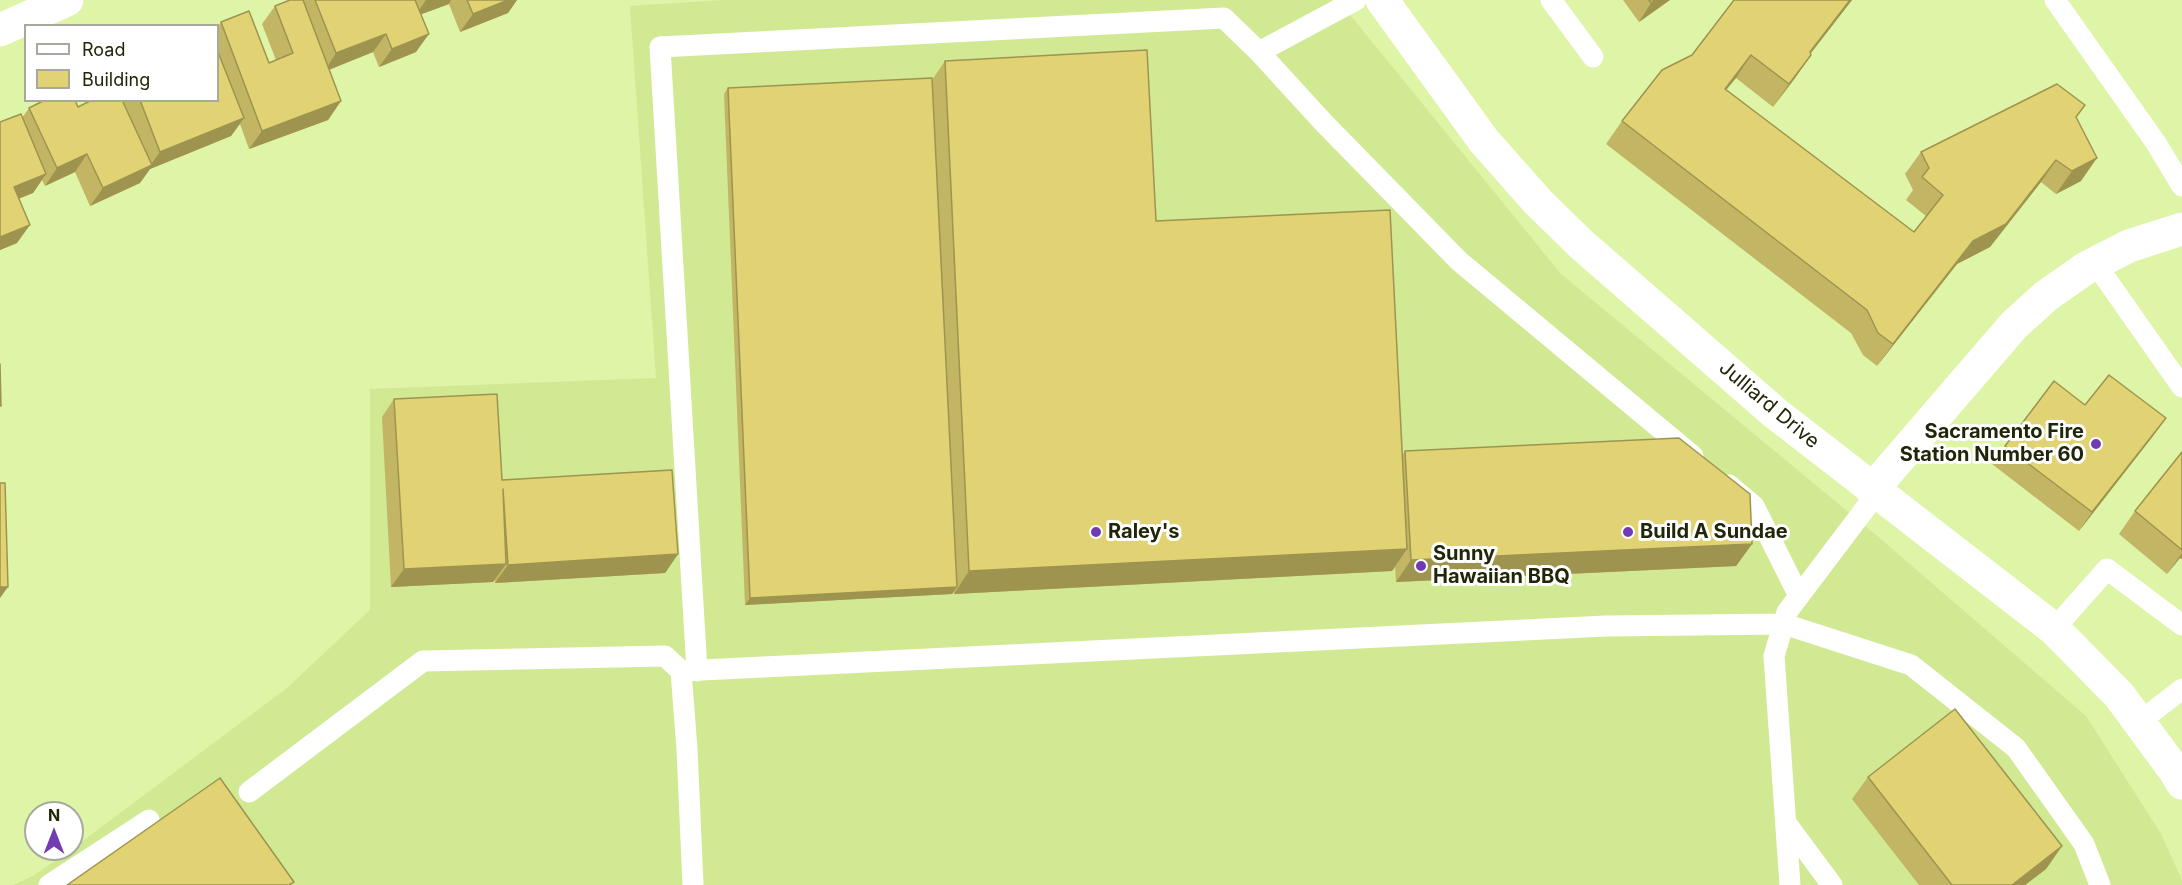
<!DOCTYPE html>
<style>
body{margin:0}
#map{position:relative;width:2182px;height:885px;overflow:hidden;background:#def4a6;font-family:Inter,sans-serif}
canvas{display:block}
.legend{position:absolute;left:24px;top:24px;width:195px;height:78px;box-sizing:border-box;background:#fff;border:2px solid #a6a99c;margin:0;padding:8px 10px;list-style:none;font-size:18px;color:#202708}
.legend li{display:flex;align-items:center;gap:12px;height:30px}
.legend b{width:30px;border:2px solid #a6a99c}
.north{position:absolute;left:24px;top:801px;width:60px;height:60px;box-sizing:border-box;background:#fff;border:2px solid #a6a99c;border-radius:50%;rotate:0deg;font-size:16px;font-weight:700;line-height:24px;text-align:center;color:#202708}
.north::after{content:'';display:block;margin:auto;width:21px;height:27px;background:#723bb1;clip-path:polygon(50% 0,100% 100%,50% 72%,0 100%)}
</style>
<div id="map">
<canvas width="2182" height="885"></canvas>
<ul class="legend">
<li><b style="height:8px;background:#fff"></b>Road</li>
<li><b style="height:16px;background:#e1d373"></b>Building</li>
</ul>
<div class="north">N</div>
</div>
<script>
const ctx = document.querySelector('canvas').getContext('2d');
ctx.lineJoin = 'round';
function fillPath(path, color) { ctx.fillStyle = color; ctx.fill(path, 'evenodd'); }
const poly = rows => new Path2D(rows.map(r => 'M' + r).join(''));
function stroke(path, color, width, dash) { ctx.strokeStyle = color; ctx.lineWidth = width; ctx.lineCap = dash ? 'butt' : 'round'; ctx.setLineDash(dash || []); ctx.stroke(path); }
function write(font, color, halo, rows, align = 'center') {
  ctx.font = font + ' Inter,sans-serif'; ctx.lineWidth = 6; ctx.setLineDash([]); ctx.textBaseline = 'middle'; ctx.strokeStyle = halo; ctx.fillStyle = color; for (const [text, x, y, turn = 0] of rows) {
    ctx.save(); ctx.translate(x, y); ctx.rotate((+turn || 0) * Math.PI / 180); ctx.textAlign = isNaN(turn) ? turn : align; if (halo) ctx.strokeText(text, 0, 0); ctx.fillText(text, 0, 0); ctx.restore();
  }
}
fillPath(poly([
 [724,0,1338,0,1561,274,1876,535,2086,716,2161,834,2182,880,2182,885,13,885,33,876,72,849,287,688,370,610,370,389,656,378,630,6]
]), '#d1e993');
stroke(poly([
 [1551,0,1593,57],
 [2055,0,2156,143,2182,186],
 [1259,52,1356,0],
 [2095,263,2182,387],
 [1729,485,1754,506,1799,596],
 [2054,629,2107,569,2182,625],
 [681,671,1606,626,1784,624,1911,665,2016,748,2084,844,2100,885],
 [697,671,660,47,1224,18,1259,52,1323,122,1459,261,1693,456],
 [2139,722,2182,689],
 [249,792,423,661,665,656,681,671,687,749,693,885],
 [1786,823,1832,885],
 [49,885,149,820],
 [1790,885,1774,656,1787,612,1877,493]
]), '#fff', 21);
stroke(poly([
 [1382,0,1484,141,1538,202,1581,244,1775,413,2054,629,2119,695,2175,771,2182,783],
 [0,30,67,0],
 [1872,490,2014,325,2046,296,2086,268,2129,246,2182,229]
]), '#fff', 33);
fillPath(poly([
 [290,0,517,0,508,13,460,32,449,4,421,14,416,52,379,67,373,52,329,69,341,101,328,120,249,149,240,124,231,136,150,169,140,183,90,206,75,172,45,186,42,180,33,193,19,198,17,243,0,250,0,122,22,118,29,108,78,107,123,102,124,100,218,100,218,27,221,22,269,63,276,60,262,24,275,6],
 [1623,0,1670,0,1639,22],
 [1734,0,1852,0,1810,54,1811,55,1795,78,1773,107,1736,78,1726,89,1914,232,1926,216,1906,200,1913,190,1905,174,1921,152,2085,105,2076,118,2081,181,2056,194,2041,182,1990,247,1957,264,1877,366,1863,355,1851,333,1606,144,1622,121,1692,55],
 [945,61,1156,221,1403,454,1405,451,1752,544,1736,566,1396,582,1395,567,1392,571,954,594,954,592,952,594,745,605,724,94,728,88,932,80],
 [394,399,502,480,678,554,665,573,495,583,495,580,493,582,391,587,382,417],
 [2085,405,2153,436,2079,531,1992,464,2005,446],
 [2182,452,2182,559,2180,558,2167,574,2119,534,2135,511],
 [1868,777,2062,846,2046,869,2025,885,1919,885,1852,799]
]), '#c2b563');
fillPath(poly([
 [426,0,451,0,449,4,414,17],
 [508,0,517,0,508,13,460,32,473,14],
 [1656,0,1670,0,1639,22,1651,3],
 [1850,0,1852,0,1794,75,1810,52],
 [386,34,373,52,324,72,336,53],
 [429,34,416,52,379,67,392,49],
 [1751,55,1736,78,1709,111,1725,89],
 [1811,55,1795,78,1773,107,1789,84],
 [341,101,328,120,249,149,262,131],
 [244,118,231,136,150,169,140,183,90,206,103,188,149,167,160,152],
 [87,154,75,172,45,186,57,168],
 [2097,158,2081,181,2056,194,2072,171],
 [2056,160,2041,182,1990,247,1957,264,1877,366,1893,344,1973,241],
 [46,174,33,193,1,206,14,187],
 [30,225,17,243,0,250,0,237],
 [2166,418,2153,436,2079,531,2092,512],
 [1752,544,1736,566,1396,582,1411,560],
 [1407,549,1392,571,954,594,969,571],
 [2182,553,2182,559,2180,558,2167,574],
 [678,554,665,573,495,583,508,565],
 [506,564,493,582,391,587,404,569],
 [0,587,8,587,0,598],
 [957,587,952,594,745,605,750,598],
 [2062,846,2046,869,2025,885,2012,885]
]), '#9e9450');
const building = poly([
 [290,0,303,0,341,101,262,131,221,22,249,11,269,63,293,53,275,6,290,0],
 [315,0,415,0,429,34,392,49,386,34,336,53,315,0],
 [467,0,508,0,473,14,467,0],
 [1649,0,1656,0,1651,3,1649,0],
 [1734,0,1850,0,1810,52,1811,55,1789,84,1751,55,1725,89,1914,232,1943,195,1922,177,1929,168,1921,152,2057,84,2085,105,2076,117,2097,158,2072,171,2056,160,2006,224,1973,241,1893,344,1878,333,1867,310,1622,121,1662,70,1692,55,1734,0],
 [1147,50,1156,221,1390,210,1407,549,969,571,945,61,1147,50],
 [218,52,244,118,160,152,140,100,218,100,218,52],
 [932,78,957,587,750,598,728,88,932,78],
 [45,100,75,100,78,107,92,100,122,100,152,165,103,188,87,154,57,168,29,108,45,100],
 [21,114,46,174,14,187,30,225,0,237,0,122,21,114],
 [0,364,1,406,0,406,0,364],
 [2109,375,2166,418,2092,512,2005,446,2054,381,2085,405,2109,375],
 [497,394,502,480,672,470,678,554,508,565,503,489,506,564,404,569,394,399,497,394],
 [1679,438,1750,494,1752,544,1411,560,1405,451,1679,438],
 [2182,452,2182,550,2135,511,2182,452],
 [0,483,5,483,8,587,0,587,0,483],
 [1955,709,2062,846,2012,885,1952,885,1868,777,1955,709],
 [220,778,294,882,289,885,67,885,220,778]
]);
fillPath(building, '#e1d373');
stroke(building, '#9e9450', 1.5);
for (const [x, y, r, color] of [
 [2096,444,6,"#723bb1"],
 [1096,532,6,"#723bb1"],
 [1628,532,6,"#723bb1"],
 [1421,566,6,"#723bb1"]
]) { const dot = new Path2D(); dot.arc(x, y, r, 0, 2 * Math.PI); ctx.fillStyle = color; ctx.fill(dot); stroke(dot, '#fff', 2); }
write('20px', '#202708', '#fff', [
 ["Julliard Drive",1769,405,40]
]);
write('bold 20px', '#202708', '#fff', [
 ["Sacramento Fire",2084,432,"right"],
 ["Station Number 60",2084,455,"right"],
 ["Raley's",1108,532],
 ["Build A Sundae",1640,532],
 ["Sunny",1433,554],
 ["Hawaiian BBQ",1433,577]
], 'left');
</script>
